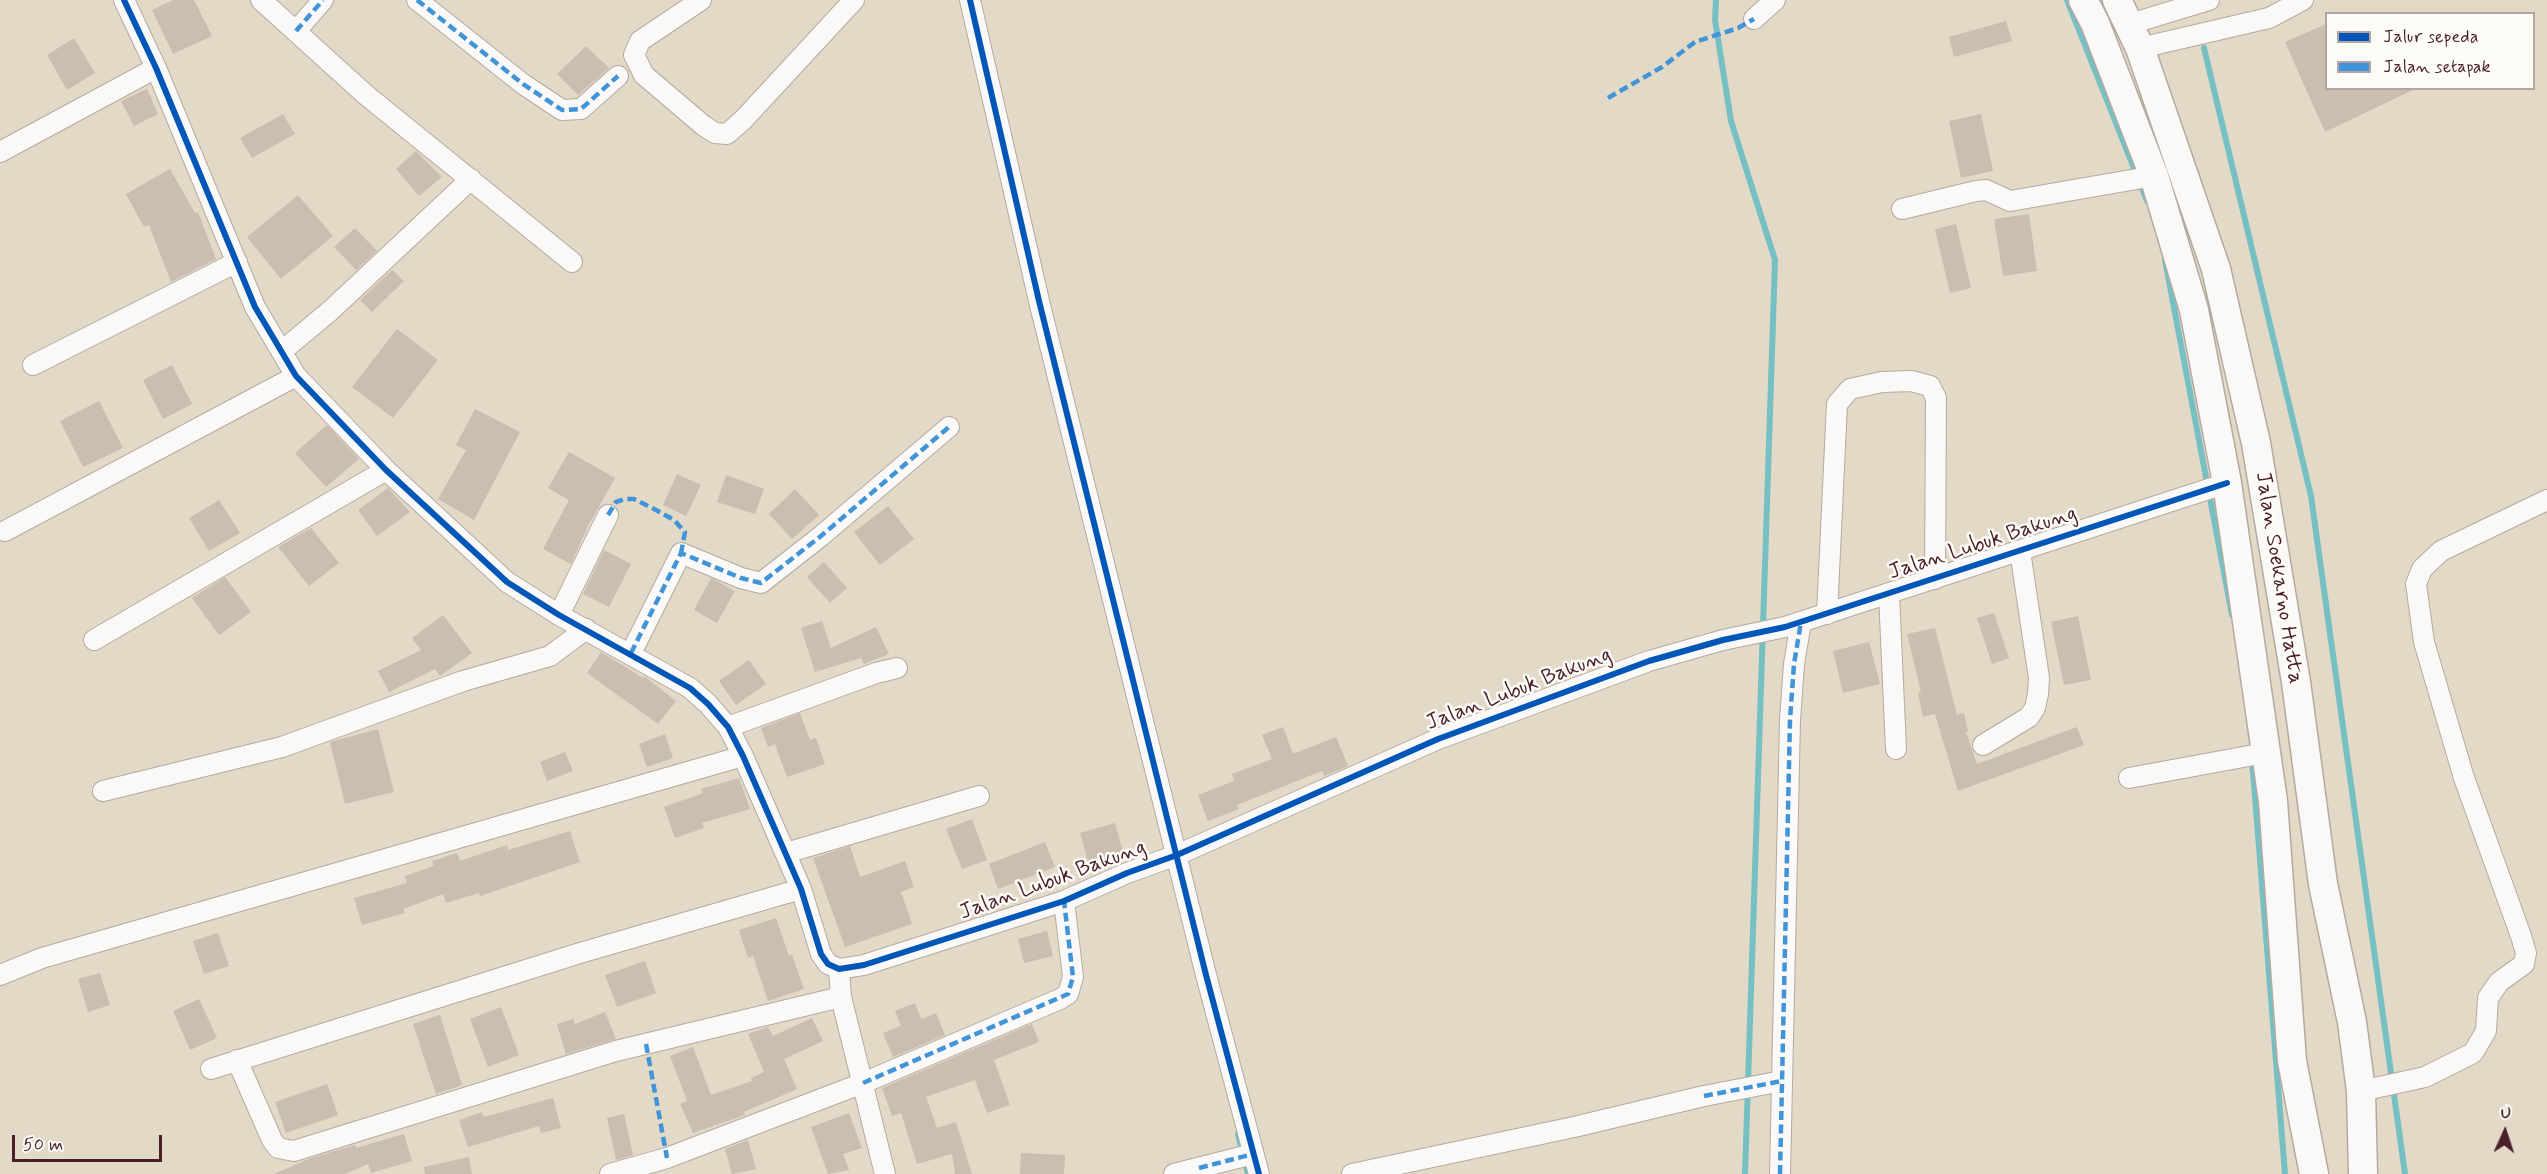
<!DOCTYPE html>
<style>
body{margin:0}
#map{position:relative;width:2547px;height:1174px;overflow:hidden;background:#e2d9c7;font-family:Mynerve,sans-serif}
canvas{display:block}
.legend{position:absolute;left:2325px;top:12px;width:210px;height:78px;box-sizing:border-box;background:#fdfcf7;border:2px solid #b5a4a5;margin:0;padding:8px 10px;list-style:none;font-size:18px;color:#4a1f2b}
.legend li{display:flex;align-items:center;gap:12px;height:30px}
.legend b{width:30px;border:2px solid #b5a4a5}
.north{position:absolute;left:2475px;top:1102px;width:60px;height:60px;-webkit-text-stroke:4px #fdfcf7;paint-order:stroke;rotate:3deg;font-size:16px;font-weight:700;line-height:24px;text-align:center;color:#4a1f2b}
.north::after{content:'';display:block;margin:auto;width:21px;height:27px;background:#4a1f2b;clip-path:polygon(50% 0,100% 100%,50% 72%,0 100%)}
.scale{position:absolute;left:12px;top:1135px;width:150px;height:27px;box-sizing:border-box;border:3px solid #4a1f2b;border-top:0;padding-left:8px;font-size:18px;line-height:21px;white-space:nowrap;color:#4a1f2b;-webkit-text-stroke:4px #fdfcf7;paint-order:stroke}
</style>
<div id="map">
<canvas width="2547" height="1174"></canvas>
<ul class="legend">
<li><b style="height:8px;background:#0057b8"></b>Jalur sepeda</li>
<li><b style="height:8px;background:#4194d7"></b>Jalan setapak</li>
</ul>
<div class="north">U</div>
<div class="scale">50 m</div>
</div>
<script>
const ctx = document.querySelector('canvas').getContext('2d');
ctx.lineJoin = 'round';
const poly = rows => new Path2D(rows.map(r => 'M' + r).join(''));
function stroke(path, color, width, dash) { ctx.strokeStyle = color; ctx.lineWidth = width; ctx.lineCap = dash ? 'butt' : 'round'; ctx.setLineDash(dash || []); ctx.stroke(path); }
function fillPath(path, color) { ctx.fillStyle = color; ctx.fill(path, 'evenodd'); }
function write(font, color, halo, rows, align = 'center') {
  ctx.font = font + ' Mynerve,sans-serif'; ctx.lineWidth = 5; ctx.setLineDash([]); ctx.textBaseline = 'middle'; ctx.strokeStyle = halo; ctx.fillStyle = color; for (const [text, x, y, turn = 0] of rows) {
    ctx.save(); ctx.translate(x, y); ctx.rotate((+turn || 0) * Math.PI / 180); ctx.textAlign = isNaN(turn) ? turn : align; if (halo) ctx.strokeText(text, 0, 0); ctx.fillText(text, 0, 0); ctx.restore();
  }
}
stroke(poly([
 [1716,0,1715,20,1731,121,1775,260,1745,1174],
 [2067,0,2147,201],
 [2204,48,2311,496,2405,1174],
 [2165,260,2232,615],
 [2252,759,2285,1174],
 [1238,1134,1248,1174]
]), '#76c0c4', 6);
fillPath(poly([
 [173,0,194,0,212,36,173,54,152,10],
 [2006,21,2012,41,1954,57,1949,37],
 [2326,24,2326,88,2417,88,2325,132,2285,42],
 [74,38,95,73,67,90,47,55],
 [586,46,609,68,578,95,557,74],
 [147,89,158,114,134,126,121,101],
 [283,114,295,134,252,158,240,138],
 [1981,114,1993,171,1961,178,1949,121],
 [416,151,442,177,419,196,396,169],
 [170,169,195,213,198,212,216,259,171,282,149,225,144,227,126,194],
 [298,195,333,236,281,279,247,237],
 [2029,214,2037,271,2003,276,1994,219],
 [1956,224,1971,288,1950,293,1935,229],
 [355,228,377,251,356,270,334,247],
 [392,270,404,281,372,312,360,300],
 [397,329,438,360,393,418,352,387],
 [172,365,192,404,163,419,143,380],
 [99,401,123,448,83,467,60,421],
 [475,409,520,432,474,520,438,499,466,450,456,445],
 [327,425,359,459,326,487,295,453],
 [569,452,615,478,589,524,571,564,543,549,569,500,548,488],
 [677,474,701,485,686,516,663,505],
 [726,475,764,489,755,514,717,502],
 [388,488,410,512,377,536,358,510],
 [795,489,819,515,792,539,769,514],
 [219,500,240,533,209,551,189,518],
 [888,506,914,539,880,565,854,532],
 [311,528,339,563,309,586,278,547],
 [604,550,631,564,609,607,583,594],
 [824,562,847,588,830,603,807,577],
 [225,577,251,612,219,635,192,598],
 [711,578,735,591,717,623,694,610],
 [1994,613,2009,658,1992,664,1977,618],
 [443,615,472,653,440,676,435,669,389,692,378,671,421,650,412,638],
 [2078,616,2091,680,2064,685,2051,622],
 [822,621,831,648,876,627,889,654,864,664,861,658,815,672,801,628],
 [1935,628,1957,715,1964,713,1968,731,1966,732,1977,764,2077,727,2084,745,1958,791,1935,714,1923,717,1918,693,1921,692,1907,634],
 [1869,642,1880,684,1843,693,1833,651],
 [601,652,643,678,644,676,676,701,658,724,587,673],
 [749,660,766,684,736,705,719,681],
 [800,713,810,740,816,738,825,764,787,777,775,744,768,747,761,728],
 [1283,727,1293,754,1336,737,1348,766,1324,776,1322,771,1237,805,1239,809,1208,821,1198,795,1234,781,1232,774,1272,759,1262,735],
 [378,729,394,792,345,804,330,742],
 [665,734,673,758,647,767,639,744],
 [565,752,573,771,547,781,540,762],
 [739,778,750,809,702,823,704,828,675,838,664,807,703,793,701,789],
 [972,819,987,860,962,869,946,829],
 [1115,823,1124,855,1089,864,1080,833],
 [570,831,580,862,480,896,479,893,446,903,443,894,403,909,405,913,362,925,354,898,407,883,405,876,434,866,432,861,457,853,460,861,507,845,508,850],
 [1045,842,1055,867,998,889,989,864],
 [850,846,860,877,905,861,914,887,901,892,912,924,845,947,813,858],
 [776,918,789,956,792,955,804,989,768,1001,753,956,748,958,739,930],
 [1047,931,1053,956,1024,963,1018,939],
 [218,933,229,966,204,974,193,941],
 [645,961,656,993,617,1007,605,975],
 [100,973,110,1005,88,1012,78,979],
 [199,999,217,1038,190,1050,173,1011],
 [915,1003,921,1019,936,1013,945,1035,893,1057,883,1033,901,1026,895,1011],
 [501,1007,519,1055,488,1067,470,1019],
 [605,1012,616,1039,566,1054,557,1024,573,1019,575,1024],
 [440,1015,462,1085,436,1094,413,1024],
 [812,1018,823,1041,784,1059,797,1089,744,1112,745,1115,693,1133,680,1104,687,1101,670,1056,693,1047,711,1095,752,1081,751,1078,764,1072,748,1034,768,1027,773,1036],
 [1032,1024,1039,1042,994,1060,1010,1105,987,1113,975,1080,926,1097,937,1128,956,1122,972,1174,955,1174,952,1154,917,1164,901,1113,892,1116,882,1088],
 [327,1084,338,1115,286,1133,275,1102],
 [553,1098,561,1128,541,1133,539,1126,468,1147,459,1120,482,1112,484,1117],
 [849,1113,862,1148,843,1154,849,1170,828,1174,811,1127],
 [624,1114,633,1155,616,1160,607,1118],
 [404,1134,412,1161,371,1173,368,1164,345,1174,274,1174,311,1158,355,1145,356,1148],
 [748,1140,756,1169,732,1174,725,1149],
 [1021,1153,1065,1155,1064,1174,1020,1174],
 [469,1157,472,1174,425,1174,424,1167]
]), '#cbbdb0');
const minor = poly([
 [124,0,156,68,255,307,296,376,386,470,507,582,559,615,690,688,708,704,728,727,743,756,801,889,821,954,828,964,839,969,864,965,1064,901,1127,873,1177,855,1438,739,1649,661,1723,640,1785,627,2227,483],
 [261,0,366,95,572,262],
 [417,0,523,84,562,110,581,109,618,76],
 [701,0,640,41,634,55,644,75,704,126,715,133,727,134,743,120,854,0],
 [970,0,1039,301,1206,975,1259,1174],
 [1754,19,1775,0],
 [2130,24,2209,0],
 [296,31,323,0],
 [2140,48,2269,18,2303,0],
 [0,152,156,68],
 [1902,209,1976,191,1986,190,2010,201,2154,176],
 [282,351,330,311,471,179],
 [33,365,237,262],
 [5,531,296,376],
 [1889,594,1896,749],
 [1827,614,1837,404,1850,389,1882,382,1911,381,1930,386,1936,398,1935,579],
 [559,615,608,515],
 [94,640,386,470],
 [631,653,681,553,741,578,761,583,821,536,949,427],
 [728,727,876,673,897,668],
 [1983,745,2029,717,2035,708,2038,694,2039,678,2020,551],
 [2129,778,2265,753],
 [103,791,282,747,463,681,550,656,586,629],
 [786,853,979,796],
 [839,969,841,997,885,1174],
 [0,975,42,958,743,756],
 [237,1060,272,1140,278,1148,294,1151,616,1051,841,997],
 [211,1069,580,953,801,889],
 [2361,1091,2425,1077,2473,1053,2486,1031,2488,998,2499,982,2524,964,2526,953,2521,936,2464,778,2424,642,2416,584,2422,569,2441,551,2547,500],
 [610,1174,667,1158,863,1083,1060,999,1068,994,1073,977,1064,901],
 [1174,1174,1253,1154],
 [1352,1174,1574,1127,1704,1096,1782,1081],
 [1780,1174,1790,720,1794,664,1801,622]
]);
const highway = poly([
 [2083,0,2095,23,2154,176,2194,310,2227,483,2273,801,2292,1061,2314,1174],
 [2117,0,2140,48,2216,269,2256,443,2296,682,2323,884,2352,1022,2361,1091,2363,1174]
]);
stroke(minor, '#b4aaa0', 22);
stroke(highway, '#b4aaa0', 31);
stroke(minor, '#fbf9f7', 20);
stroke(highway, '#fbf9f7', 28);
stroke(poly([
 [417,0,523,84,562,110,581,109,618,76],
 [296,31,323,0],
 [1608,98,1662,67,1695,42,1738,28,1754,19],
 [608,515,616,502,625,499,634,499,656,510,674,520,685,532,681,553],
 [631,653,681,553,741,578,761,583,821,536,949,427],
 [646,1044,667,1158],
 [863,1083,1068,994,1073,977,1064,901],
 [1704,1096,1782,1081],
 [1199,1168,1253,1154],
 [1780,1174,1790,720,1794,664,1801,622]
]), '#4194d7', 4.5, [9, 4.5]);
stroke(poly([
 [124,0,156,68,255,307,296,376,386,470,507,582,559,615,690,688,708,704,728,727,743,756,801,889,821,954,828,964,839,969,864,965,1064,901,1127,873,1177,855,1438,739,1649,661,1723,640,1785,627,2227,483],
 [970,0,1039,301,1206,975,1259,1174]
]), '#0057b8', 6);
write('22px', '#4a1f2b', '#fdfcf7', [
 ["Jalan Lubuk Bakung",1983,544,-18],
 ["Jalan Soekarno Hatta",2278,578,81],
 ["Jalan Lubuk Bakung",1519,690,-21],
 ["Jalan Lubuk Bakung",1053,881,-20]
]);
</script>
